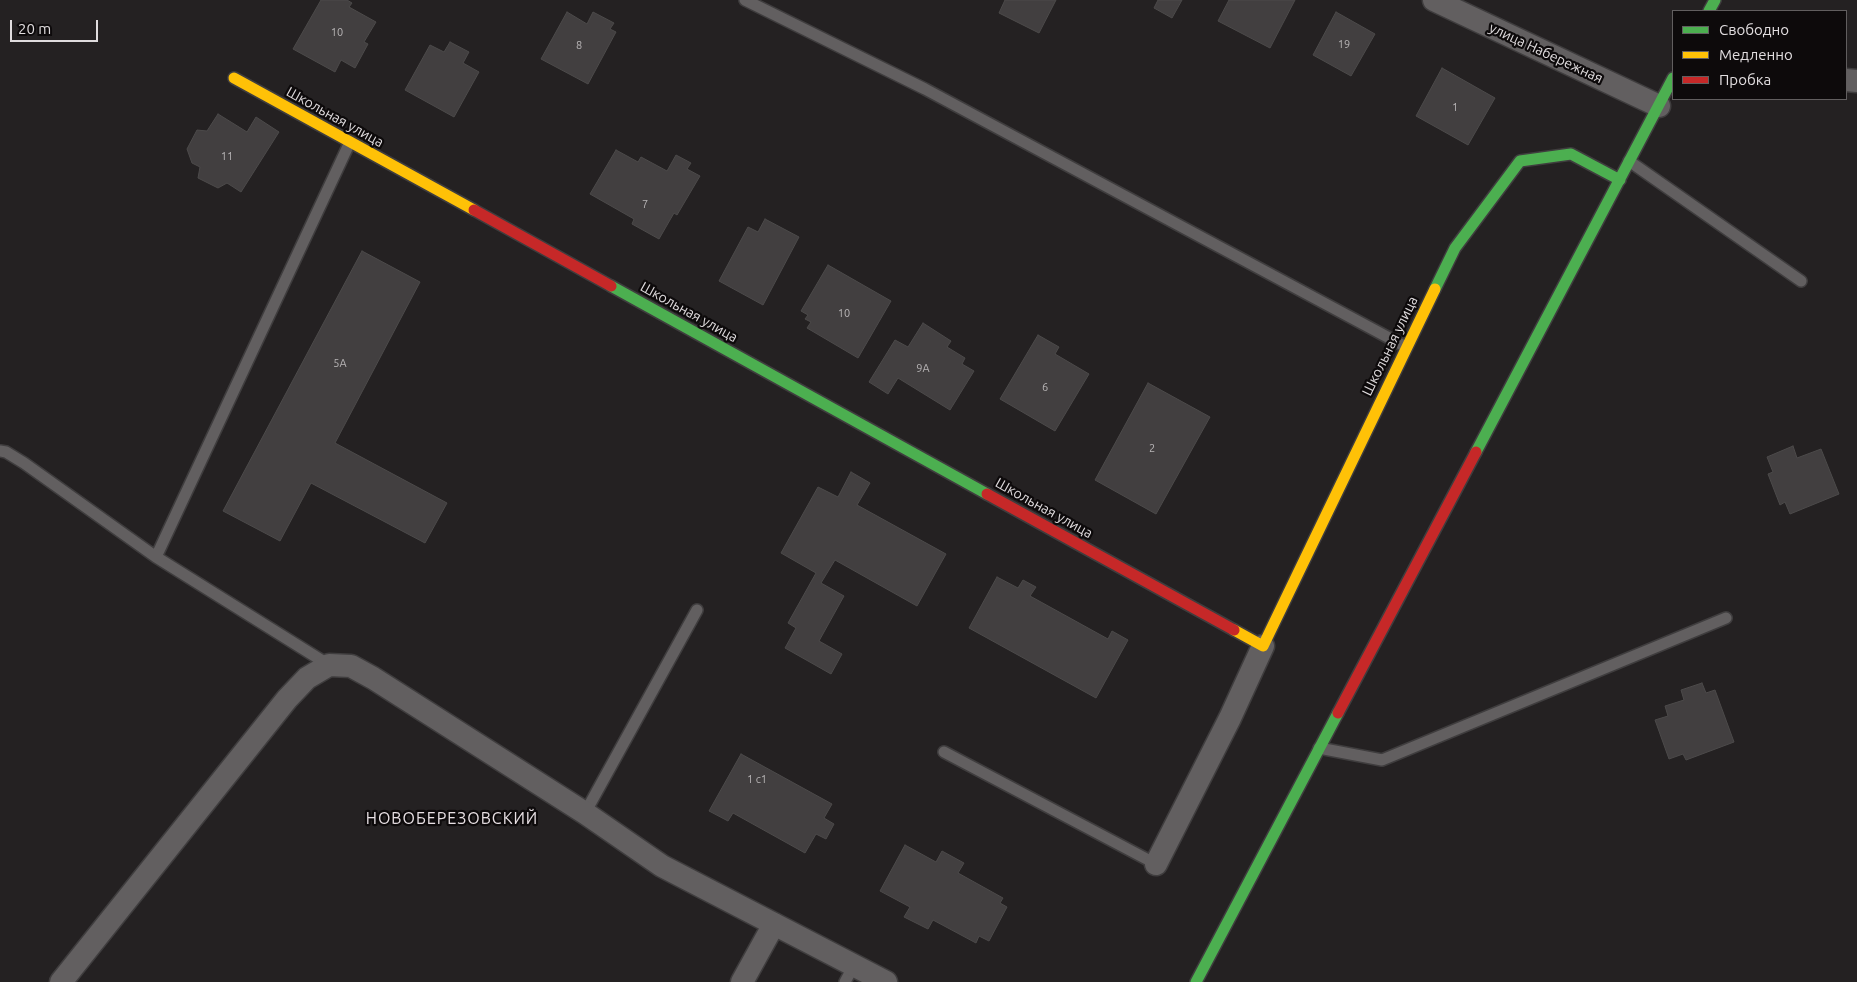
<!DOCTYPE html>
<meta charset="utf-8">
<style>
body{margin:0}
#map{position:relative;width:1857px;height:982px;overflow:hidden;background:#242122;font-family:Ubuntu,sans-serif}
canvas{display:block}
.legend{position:absolute;left:1672px;top:10px;width:175px;height:90px;box-sizing:border-box;background:#0d0a0b;border:1px solid #615e5f;margin:0;padding:6px 9px;list-style:none;font-size:15px;color:#e0dcde}
.legend li{display:flex;align-items:center;gap:10px;height:25px}
.legend b{width:25px;border:1px solid #615e5f}
.scale{position:absolute;left:10px;top:20px;width:88px;height:22px;box-sizing:border-box;border:2px solid #e0dcde;border-top:0;padding-left:6px;font-size:15px;line-height:18px;white-space:nowrap;color:#e0dcde;-webkit-text-stroke:4px #0d0a0b;paint-order:stroke}
</style>
<div id="map">
<canvas width="1857" height="982"></canvas>
<ul class="legend">
<li><b style="height:6px;background:#4caf50"></b>Свободно</li>
<li><b style="height:6px;background:#ffc107"></b>Медленно</li>
<li><b style="height:6px;background:#c62828"></b>Пробка</li>
</ul>
<div class="scale">20 m</div>
</div>
<script>
const ctx = document.querySelector('canvas').getContext('2d');
ctx.lineJoin = 'round';
function fillPath(path, color) { ctx.fillStyle = color; ctx.fill(path, 'evenodd'); }
const poly = rows => new Path2D(rows.map(r => 'M' + r).join(''));
function stroke(path, color, width, dash) { ctx.strokeStyle = color; ctx.lineWidth = width; ctx.lineCap = dash ? 'butt' : 'round'; ctx.setLineDash(dash || []); ctx.stroke(path); }
function write(font, color, halo, rows, align = 'center') {
  ctx.font = font + ' Ubuntu,sans-serif'; ctx.lineWidth = 4.5; ctx.setLineDash([]); ctx.textBaseline = 'middle'; ctx.strokeStyle = halo; ctx.fillStyle = color; for (const [text, x, y, turn = 0] of rows) {
    ctx.save(); ctx.translate(x, y); ctx.rotate((+turn || 0) * Math.PI / 180); ctx.textAlign = isNaN(turn) ? turn : align; if (halo) ctx.strokeText(text, 0, 0); ctx.fillText(text, 0, 0); ctx.restore();
  }
}
const building = poly([
 [321,0,347,0,352,3,349,7,376,22,364,42,368,44,355,68,341,60,335,72,293,49,321,0],
 [1005,0,1056,0,1039,33,999,13,1005,0],
 [1158,0,1182,0,1172,18,1154,8,1158,0],
 [1229,0,1295,0,1270,48,1218,21,1229,0],
 [567,12,587,24,593,12,614,23,610,29,616,32,588,84,541,59,567,12],
 [1336,12,1375,34,1351,76,1313,55,1336,12],
 [450,42,469,52,463,63,479,72,454,117,405,90,430,45,444,52,450,42],
 [1442,68,1495,98,1468,145,1416,116,1442,68],
 [218,114,247,132,256,117,279,132,241,192,227,183,218,188,198,178,200,167,192,163,187,149,197,130,207,131,218,114],
 [616,150,638,162,641,157,667,171,676,155,691,163,687,169,700,176,677,215,674,213,659,239,632,224,634,219,590,194,616,150],
 [765,219,799,237,763,305,719,281,748,227,758,232,765,219],
 [362,251,420,282,335,443,447,503,425,543,311,483,280,541,223,511,362,251],
 [828,265,891,301,858,358,807,328,811,322,805,319,808,315,801,311,828,265],
 [923,323,951,341,947,347,965,358,962,364,974,371,950,410,898,378,888,394,869,382,895,340,908,347,923,323],
 [1038,335,1059,347,1055,354,1089,374,1055,431,1000,399,1038,335],
 [1148,383,1210,417,1156,514,1095,480,1148,383],
 [1793,446,1797,458,1821,449,1839,494,1790,514,1785,502,1780,505,1768,474,1773,472,1767,457,1793,446],
 [851,472,870,483,857,505,946,554,917,606,835,560,821,583,844,596,819,641,842,654,831,674,785,648,796,628,788,623,816,573,781,553,818,487,838,497,851,472],
 [997,577,1018,588,1023,580,1036,587,1030,596,1108,639,1112,631,1128,640,1096,698,969,628,997,577],
 [1702,683,1706,693,1715,690,1734,742,1686,760,1683,754,1669,759,1655,720,1668,716,1665,706,1684,700,1681,690,1702,683],
 [741,754,832,804,824,818,834,824,826,839,816,834,805,853,733,813,728,821,709,811,741,754],
 [905,845,936,862,942,851,964,863,958,873,1003,898,1000,903,1007,907,989,941,979,936,976,943,933,920,928,929,904,917,910,907,880,891,905,845]
]);
fillPath(building, '#423f40');
stroke(building, '#4c4a4a', 1);
const lane = poly([
 [745,0,925,89,1406,347],
 [1629,161,1801,281],
 [0,451,6,452,24,463,156,557,329,665],
 [156,557,350,142],
 [1319,748,1382,760,1726,618],
 [944,752,1156,864],
 [585,813,697,610],
 [845,982,854,965]
]);
const street = poly([
 [1434,0,1659,106],
 [1846,80,1857,81],
 [1156,864,1230,718,1263,646],
 [61,982,287,699,307,678,329,665,351,666,373,678,585,813,662,866,886,982],
 [742,982,774,924]
]);
const fast = poly([
 [1709,11,1715,0],
 [611,286,987,494],
 [1435,289,1455,248,1520,161,1571,154,1620,180],
 [1476,452,1673,78],
 [1196,982,1338,713]
]);
const slow = poly([
 [234,78,474,210],
 [1234,630,1263,646,1435,289]
]);
const jam = poly([
 [474,210,611,286],
 [987,494,1234,630],
 [1338,713,1476,452]
]);
stroke(lane, '#3f3d3e', 14);
stroke(street, '#3f3d3e', 25);
stroke(fast, '#3f3d3e', 14);
stroke(slow, '#3f3d3e', 14);
stroke(jam, '#3f3d3e', 14);
stroke(lane, '#625f60', 11);
stroke(street, '#625f60', 22);
stroke(fast, '#4caf50', 11);
stroke(slow, '#ffc107', 11);
stroke(jam, '#c62828', 11);
write('11px', '#b8b5b6', null, [
 ["10",337,32],
 ["19",1344,44],
 ["8",579,45],
 ["1",1455,107],
 ["11",227,156],
 ["7",645,204],
 ["10",844,313],
 ["5А",340,363],
 ["9А",923,368],
 ["6",1045,387],
 ["2",1152,448],
 ["1 с1",757,779]
]);
write('14px', '#e0dcde', '#0d0a0b', [
 ["улица Набережная",1546,53,25],
 ["Школьная улица",335,117,29],
 ["Школьная улица",689,312,29],
 ["Школьная улица",1390,346,-64],
 ["Школьная улица",1044,508,29]
]);
ctx.letterSpacing = '1px';
write('16px', '#e8e0e4', '#0d0a0b', [
 ["НОВОБЕРЕЗОВСКИЙ",452,819]
]);
ctx.letterSpacing = '0px';
</script>
